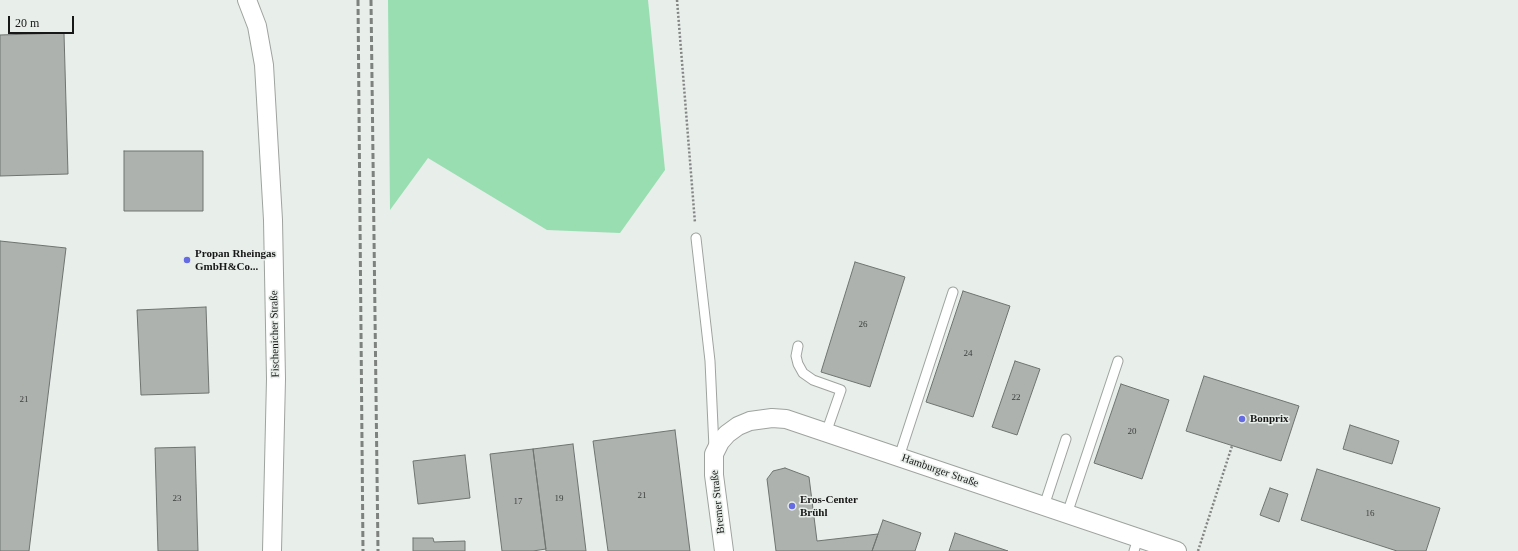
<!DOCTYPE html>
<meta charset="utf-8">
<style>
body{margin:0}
#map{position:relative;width:1518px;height:551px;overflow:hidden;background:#e8eeea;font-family:Georgia,serif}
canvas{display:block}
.scale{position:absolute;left:8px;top:16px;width:66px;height:18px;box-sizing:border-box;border:2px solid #161716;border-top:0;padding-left:5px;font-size:12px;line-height:14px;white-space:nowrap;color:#161716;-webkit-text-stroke:3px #e8eeea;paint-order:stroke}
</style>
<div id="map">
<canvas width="1518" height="551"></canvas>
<div class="scale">20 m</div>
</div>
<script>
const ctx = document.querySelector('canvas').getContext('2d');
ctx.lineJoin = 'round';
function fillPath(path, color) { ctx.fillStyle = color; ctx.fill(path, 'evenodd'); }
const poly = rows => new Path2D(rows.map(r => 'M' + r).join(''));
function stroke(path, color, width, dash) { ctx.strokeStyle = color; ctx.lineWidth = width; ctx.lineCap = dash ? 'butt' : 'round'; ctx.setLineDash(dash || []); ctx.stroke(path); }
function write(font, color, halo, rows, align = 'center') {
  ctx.font = font + ' Georgia,serif'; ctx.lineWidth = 3; ctx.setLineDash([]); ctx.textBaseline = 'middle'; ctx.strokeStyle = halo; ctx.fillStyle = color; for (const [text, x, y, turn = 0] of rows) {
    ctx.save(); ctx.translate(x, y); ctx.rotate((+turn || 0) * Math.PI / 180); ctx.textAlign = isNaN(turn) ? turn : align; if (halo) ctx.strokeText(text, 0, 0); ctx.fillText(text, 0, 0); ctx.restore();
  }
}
fillPath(poly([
 [388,0,648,0,665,170,620,233,547,230,428,158,390,210]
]), '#98deb1');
const building = poly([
 [64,33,68,174,0,176,0,35,64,33],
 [124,151,203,151,203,211,124,211,124,151],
 [0,241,66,248,29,551,0,551,0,241],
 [855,262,905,277,870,387,821,372,855,262],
 [963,291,1010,306,973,417,926,402,963,291],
 [206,307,209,393,141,395,137,310,206,307],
 [1015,361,1040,369,1017,435,992,427,1015,361],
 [1204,376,1299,406,1281,461,1186,431,1204,376],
 [1121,384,1169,400,1142,479,1094,463,1121,384],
 [1350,425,1399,441,1392,464,1343,449,1350,425],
 [675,430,690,551,608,551,593,441,675,430],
 [573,444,586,551,546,551,533,449,573,444],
 [195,447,198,551,158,551,155,448,195,447],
 [533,449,546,549,533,551,502,551,490,454,533,449],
 [465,455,470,498,418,504,413,461,465,455],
 [785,468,809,477,817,541,878,534,872,551,776,551,767,479,773,471,785,468],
 [1317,469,1440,508,1426,551,1397,551,1301,520,1317,469],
 [1270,488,1288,494,1279,522,1260,515,1270,488],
 [883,520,921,533,915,551,872,551,883,520],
 [955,533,1008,551,949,551,955,533],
 [413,538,433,538,434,542,465,541,465,551,413,551,413,538]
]);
fillPath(building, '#adb2af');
stroke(building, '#6f7471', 1);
const service = poly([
 [696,238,710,361,714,448],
 [798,346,796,356,798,364,803,373,813,380,841,390,826,433],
 [899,457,953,292],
 [1044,506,1066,439],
 [1067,514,1118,361],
 [1134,551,1138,538]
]);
const minor = poly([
 [247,0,257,26,264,65,273,220,276,379,272,551],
 [724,551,714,475,714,454,720,442,727,434,738,426,750,421,772,418,786,419,1177,551]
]);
stroke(service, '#9ea39f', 11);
stroke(minor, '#9ea39f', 20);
stroke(poly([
 [677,0,695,223],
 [1198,551,1232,446]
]), '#828583', 2.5, [2, 2]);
stroke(service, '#fff', 9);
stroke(minor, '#fff', 18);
stroke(poly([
 [358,0,363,551],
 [371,0,378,551]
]), '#7e827f', 3, [6, 3]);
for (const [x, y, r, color] of [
 [187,260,4,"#656be3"],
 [1242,419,4,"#656be3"],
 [792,506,4,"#656be3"]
]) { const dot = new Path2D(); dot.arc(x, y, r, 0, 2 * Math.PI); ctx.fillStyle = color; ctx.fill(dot); stroke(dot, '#e8eeea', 1.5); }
write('9px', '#3c3e3c', null, [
 ["26",863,325],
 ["24",968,354],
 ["22",1016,398],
 ["21",24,400],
 ["20",1132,432],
 ["21",642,496],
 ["23",177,499],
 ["19",559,499],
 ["17",518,502],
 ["16",1370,514]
]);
write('bold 11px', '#161716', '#e8eeea', [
 ["Propan Rheingas",195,254],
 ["GmbH&Co...",195,267],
 ["Bonprix",1250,419],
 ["Eros-Center",800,500],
 ["Brühl",800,513]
], 'left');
write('11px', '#161716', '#e8eeea', [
 ["Fischenicher Straße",275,334,-91],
 ["Hamburger Straße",940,471,19],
 ["Bremer Straße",718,502,-96]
]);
</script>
